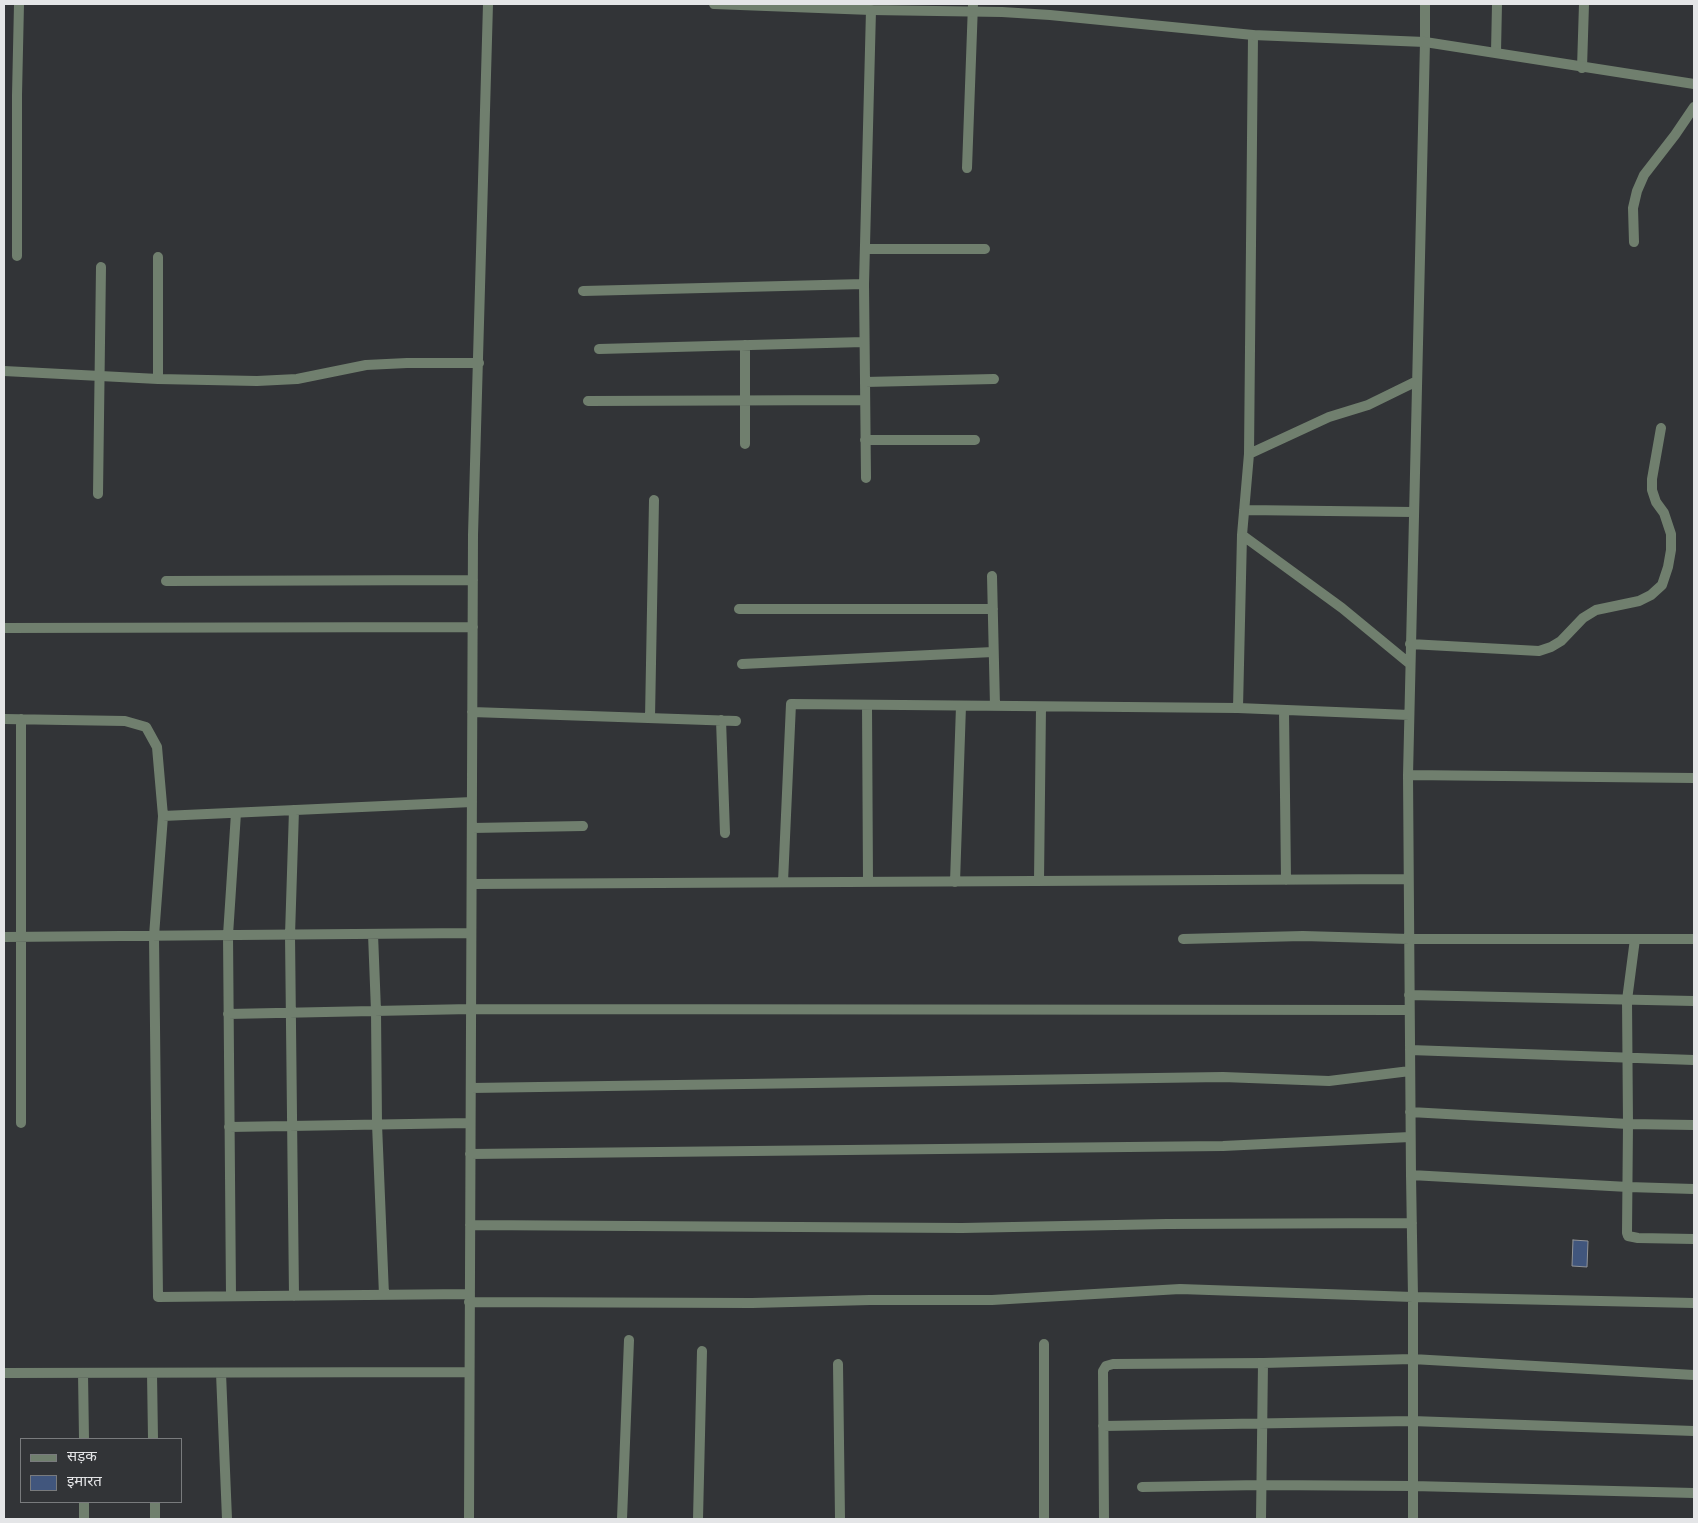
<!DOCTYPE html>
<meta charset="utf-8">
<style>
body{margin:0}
#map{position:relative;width:1698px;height:1523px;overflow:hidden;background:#323437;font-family:"Times New Roman","Noto Sans Devanagari",serif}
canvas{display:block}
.frame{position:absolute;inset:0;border:5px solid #e4e5e7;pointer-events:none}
.legend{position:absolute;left:20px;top:1438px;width:162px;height:65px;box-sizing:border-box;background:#323437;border:1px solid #797b7d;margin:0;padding:6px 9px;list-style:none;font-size:15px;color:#e4e5e7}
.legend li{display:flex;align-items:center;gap:10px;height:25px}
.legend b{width:25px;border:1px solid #797b7d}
</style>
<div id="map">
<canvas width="1698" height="1523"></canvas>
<div class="frame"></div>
<ul class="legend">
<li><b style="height:6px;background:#707f6e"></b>सड़क</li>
<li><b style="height:14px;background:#41567d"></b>इमारत</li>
</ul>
</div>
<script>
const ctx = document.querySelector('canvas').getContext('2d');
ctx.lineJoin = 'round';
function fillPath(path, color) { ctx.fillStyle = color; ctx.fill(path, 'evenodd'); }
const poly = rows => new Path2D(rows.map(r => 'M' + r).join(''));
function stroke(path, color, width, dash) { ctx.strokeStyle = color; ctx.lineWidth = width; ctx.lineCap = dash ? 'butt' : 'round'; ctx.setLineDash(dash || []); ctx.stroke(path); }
const building = poly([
 [1573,1240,1588,1241,1587,1267,1572,1266,1573,1240]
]);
fillPath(building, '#41567d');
stroke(building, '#919498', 1);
stroke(poly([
 [1496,52,1497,4],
 [1582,68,1584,4],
 [967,168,973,4],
 [1634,242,1633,208,1637,191,1644,175,1675,135,1694,107],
 [865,249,985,249],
 [17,256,17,95,19,4],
 [158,257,158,379],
 [583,291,864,284],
 [745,345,745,444],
 [599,349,864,342],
 [4,371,158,379,257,381,297,379,366,365,407,363,479,363],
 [865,382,994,379],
 [588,401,865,400],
 [865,440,975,440],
 [1249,454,1329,417,1368,405,1417,381],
 [866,478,864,284,871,10],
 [98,494,101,267],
 [1244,510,1413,512],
 [1242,535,1342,608,1410,664],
 [992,576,995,706],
 [166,581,473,580],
 [739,609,993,609],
 [4,628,473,627],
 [1410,644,1539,651,1551,647,1561,641,1583,618,1596,610,1639,601,1651,595,1662,585,1668,567,1671,550,1671,534,1664,513,1656,502,1652,490,1652,479,1661,428],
 [742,664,993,652],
 [867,705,868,882],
 [1238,708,1242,535,1249,454,1253,35],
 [1284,710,1286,880],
 [472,712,736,721],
 [650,718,654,500],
 [4,719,125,721,146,727,157,747,163,816,154,936,158,1297,470,1294],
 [21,719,21,1123],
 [721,720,725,833],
 [1408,775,1694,778],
 [163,816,472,802],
 [472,828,583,826],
 [1039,881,1041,707],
 [783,882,791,704,1238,708,1409,715],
 [955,882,961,706],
 [472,884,1408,879],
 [373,934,376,1011,377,1124,384,1295],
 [4,937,471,933],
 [1183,939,1303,936,1409,939,1694,939],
 [1635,939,1627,1000,1628,1124,1627,1233,1628,1236,1638,1238,1694,1239],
 [1409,995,1694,1001],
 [228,1014,471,1009,1409,1010],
 [1410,1050,1694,1060],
 [471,1088,1223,1077,1329,1081,1410,1071],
 [1410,1112,1628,1124,1694,1125],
 [229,1127,470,1123],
 [470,1154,1223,1146,1410,1137],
 [1411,1175,1628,1187,1694,1189],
 [470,1225,962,1228,1167,1224,1412,1223],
 [231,1296,228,935,236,813],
 [294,1296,290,935,294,810],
 [469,1302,752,1303,870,1300,992,1300,1180,1289,1413,1297,1694,1303],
 [1044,1344,1044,1519],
 [838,1364,840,1519],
 [4,1373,469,1372],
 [83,1373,84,1439],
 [152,1373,153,1439],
 [221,1373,227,1519],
 [1103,1426,1412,1421,1694,1431],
 [1142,1487,1261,1485,1413,1486,1694,1493],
 [84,1502,84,1519],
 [155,1502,155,1519],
 [469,1519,473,535,488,4],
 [622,1519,629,1340],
 [698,1519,702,1351],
 [1104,1519,1103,1371,1106,1366,1113,1364,1263,1363,1412,1359,1694,1375],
 [1261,1519,1263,1363],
 [1413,1519,1413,1297,1411,1175,1408,775,1425,42,1425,4]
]), '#707f6e', 10);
stroke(poly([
 [714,4,871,10,1002,12,1050,15,1253,35,1425,42,1694,84]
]), '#707f6e', 10);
</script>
